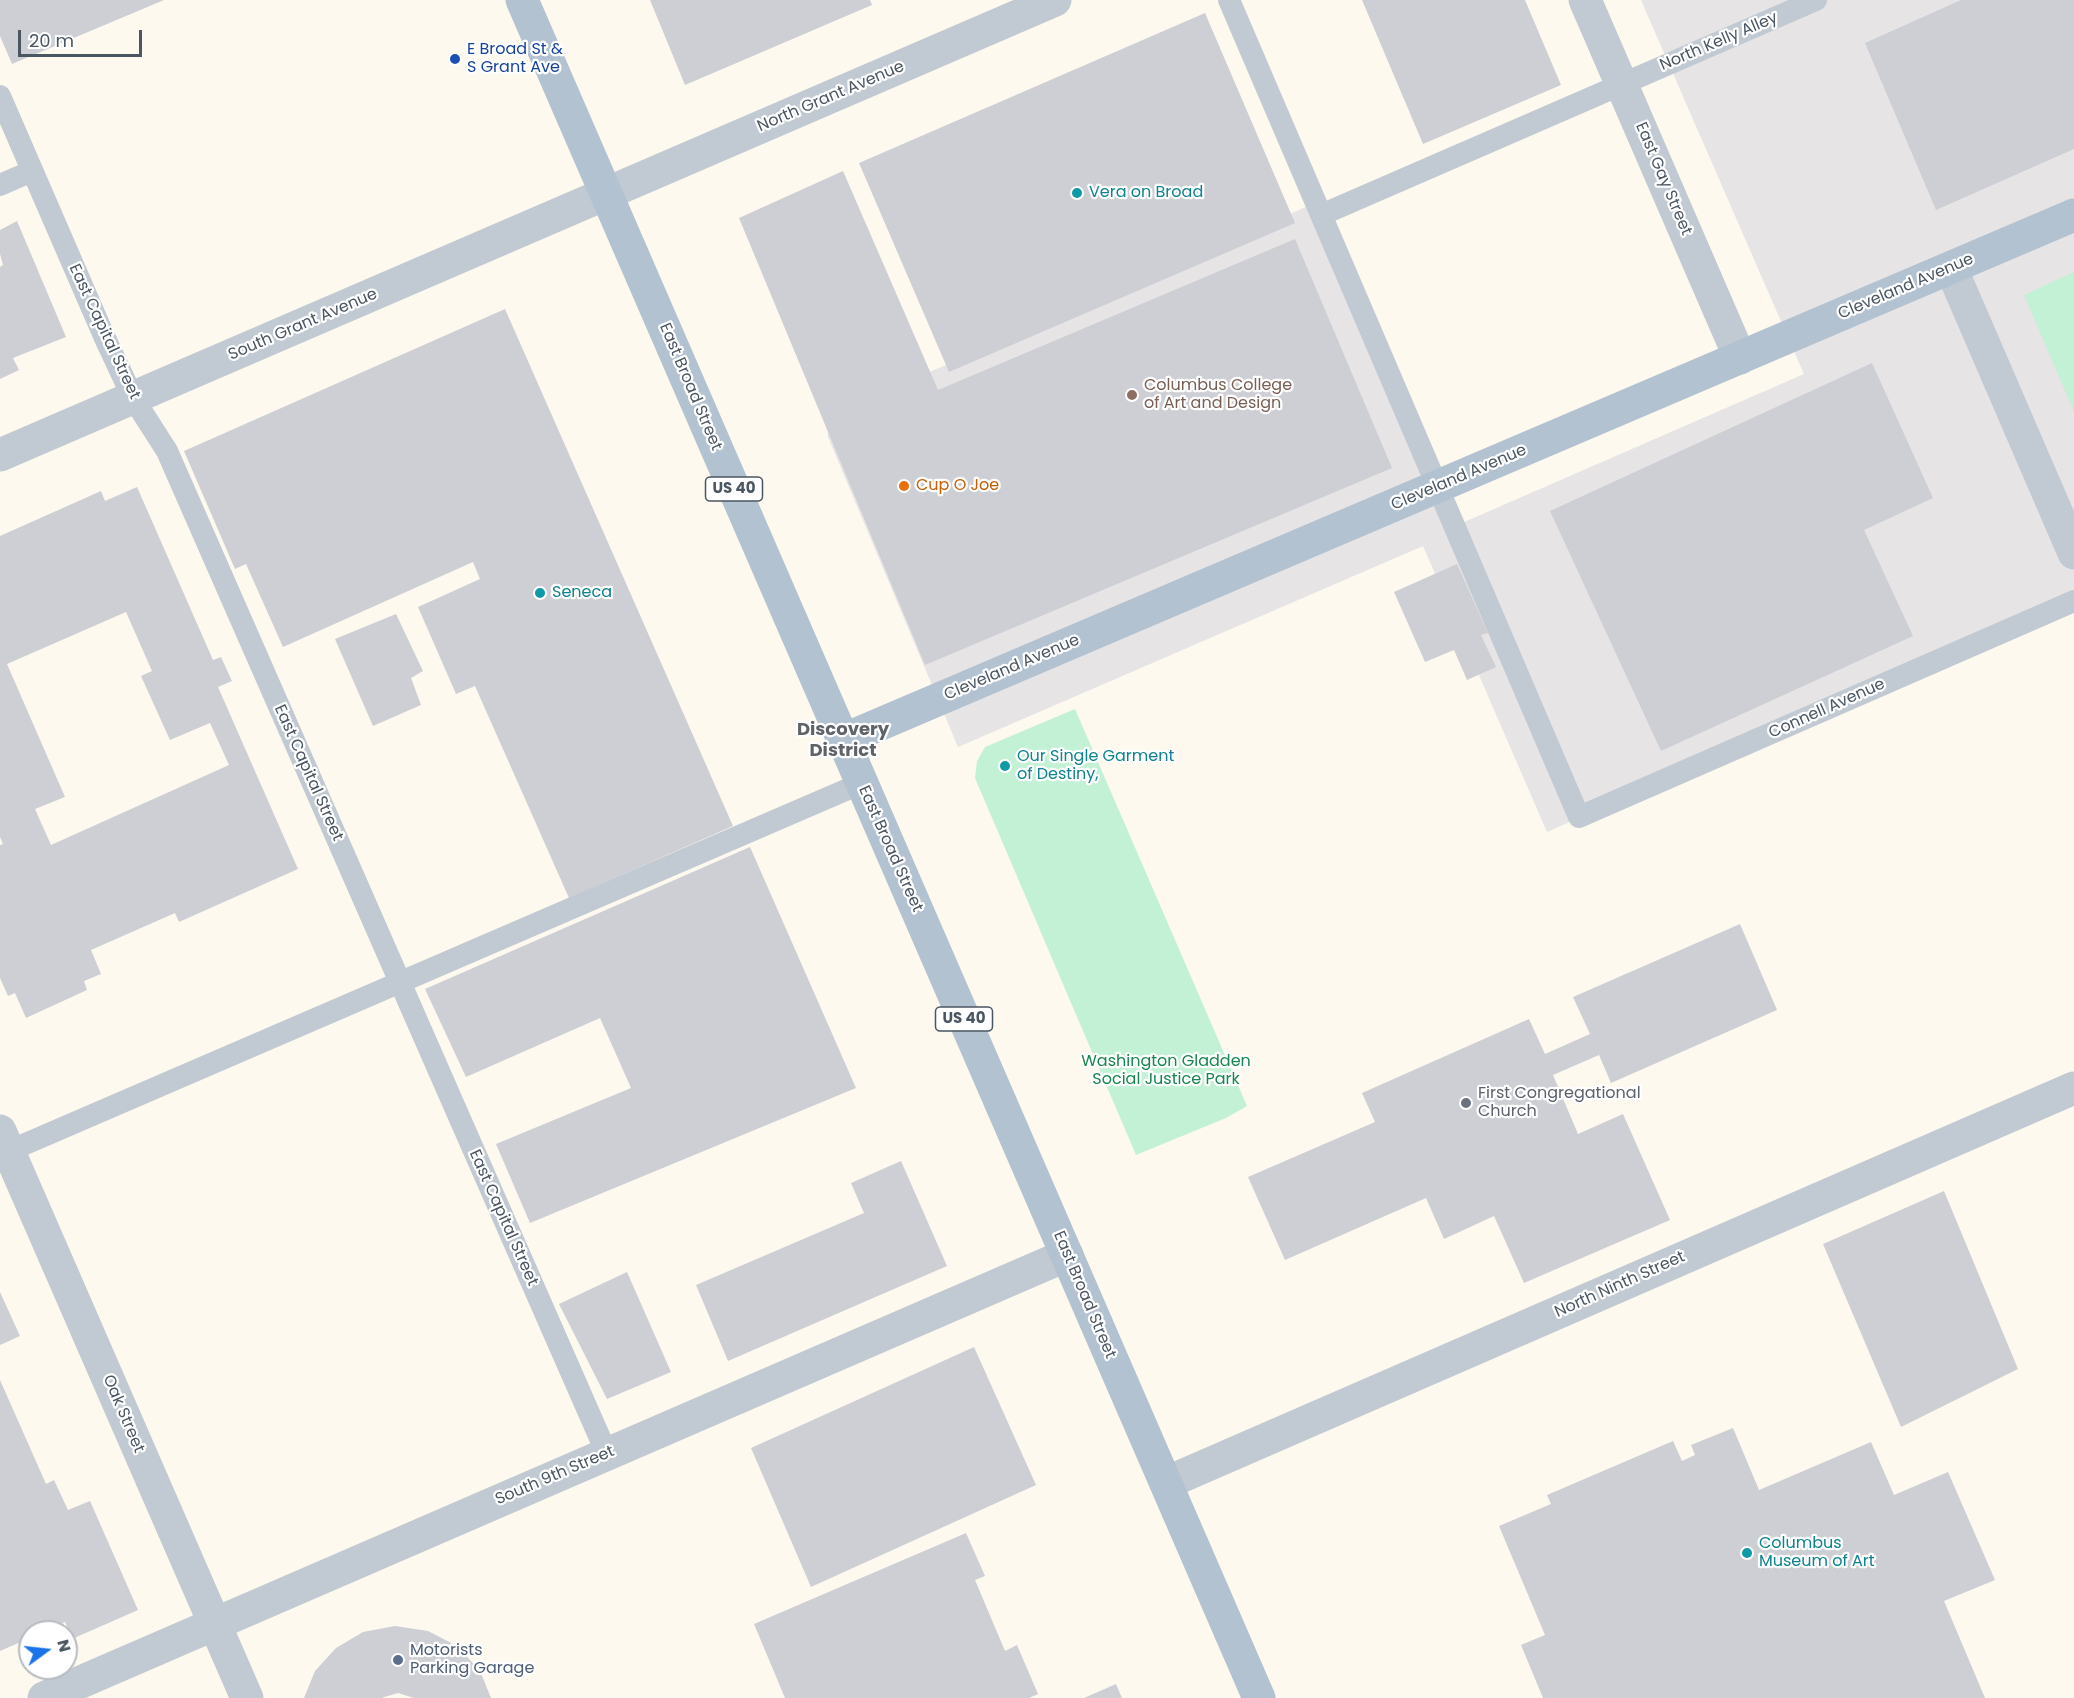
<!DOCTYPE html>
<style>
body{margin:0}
#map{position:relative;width:2074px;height:1698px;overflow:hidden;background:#f5f3f3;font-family:Poppins,sans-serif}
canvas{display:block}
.north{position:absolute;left:18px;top:1620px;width:60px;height:60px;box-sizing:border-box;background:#fff;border:2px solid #b7bbc0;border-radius:50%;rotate:75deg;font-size:16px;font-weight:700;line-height:24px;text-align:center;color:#4a5661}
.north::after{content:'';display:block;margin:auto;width:21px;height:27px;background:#1a73e8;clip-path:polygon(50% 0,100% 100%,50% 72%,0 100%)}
.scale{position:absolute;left:18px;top:30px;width:124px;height:27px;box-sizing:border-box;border:3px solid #4a5661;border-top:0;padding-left:8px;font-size:18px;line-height:21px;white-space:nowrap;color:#4a5661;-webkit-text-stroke:4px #fff;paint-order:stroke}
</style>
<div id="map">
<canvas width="2074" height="1698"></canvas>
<div class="north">N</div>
<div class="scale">20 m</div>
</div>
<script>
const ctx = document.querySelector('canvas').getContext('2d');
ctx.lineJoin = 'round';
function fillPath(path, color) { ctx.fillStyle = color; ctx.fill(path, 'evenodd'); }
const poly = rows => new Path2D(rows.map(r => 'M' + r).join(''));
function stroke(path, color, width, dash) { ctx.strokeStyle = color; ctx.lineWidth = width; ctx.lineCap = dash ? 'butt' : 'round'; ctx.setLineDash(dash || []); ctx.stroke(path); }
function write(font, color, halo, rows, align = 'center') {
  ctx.font = font + ' Poppins,sans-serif'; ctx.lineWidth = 4.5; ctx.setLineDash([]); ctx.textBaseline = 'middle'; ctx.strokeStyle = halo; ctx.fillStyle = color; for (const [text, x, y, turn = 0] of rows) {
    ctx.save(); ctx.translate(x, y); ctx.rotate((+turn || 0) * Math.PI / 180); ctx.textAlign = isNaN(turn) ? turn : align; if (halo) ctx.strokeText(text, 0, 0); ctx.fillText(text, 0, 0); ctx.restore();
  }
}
fillPath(poly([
 [0,0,1641,0,1804,374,1446,530,1305,207,827,417,958,747,1423,546,1548,831,2074,601,2074,1698,0,1698],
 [30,1632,66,1632,66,1668,30,1668]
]), '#fdf9ef');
fillPath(poly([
 [1641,0,2074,0,2074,601,1547,832,1423,546,958,747,828,437,827,417,1306,207,1446,530,1804,374]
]), '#e6e4e5');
fillPath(poly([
 [2074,272,2074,412,2024,295],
 [1075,709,1247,1106,1226,1118,1136,1155,975,778,977,761,985,747]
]), '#c3f1d5');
fillPath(poly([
 [0,0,164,0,12,64,0,36],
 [650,0,870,0,872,5,685,85],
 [1362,0,1525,0,1561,85,1423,144],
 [1961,0,2074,0,2074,149,1936,210,1865,43],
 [1205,13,1295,223,949,372,859,163],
 [843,171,938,390,1295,239,1392,468,925,665,739,218],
 [17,221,66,337,13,358,19,370,0,379,0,267,3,265,0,254,0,230],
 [505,309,733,826,569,898,475,686,456,694,418,607,480,579,473,562,283,647,246,564,235,569,184,451],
 [1872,363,1933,498,1864,530,1913,636,1661,751,1550,511],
 [137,487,213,660,221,657,232,681,218,687,298,869,179,922,175,913,91,950,101,974,84,981,87,990,26,1018,15,993,8,996,0,978,0,845,3,844,0,837,0,536,101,491,105,501],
 [126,612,152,671,141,676,170,740,210,723,229,765,51,845,35,809,65,797,7,664],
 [1457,564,1488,633,1481,635,1496,667,1467,680,1454,650,1425,662,1394,592],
 [396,614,423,671,411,678,421,705,373,726,335,639],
 [750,847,856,1088,530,1223,496,1144,631,1088,600,1018,466,1077,425,989],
 [1740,924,1777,1010,1611,1083,1599,1055,1553,1075,1578,1134,1623,1114,1670,1220,1524,1283,1494,1216,1444,1239,1426,1198,1285,1260,1248,1177,1375,1122,1362,1093,1529,1019,1545,1054,1590,1034,1573,997],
 [901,1161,947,1266,728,1361,696,1285,864,1213,851,1183],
 [1944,1191,2018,1369,1901,1427,1823,1244],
 [627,1272,671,1372,607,1399,559,1304],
 [0,1292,20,1336,0,1345],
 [974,1347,1036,1485,811,1587,751,1448],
 [0,1380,46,1484,54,1480,68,1510,90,1501,138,1610,72,1639,65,1622,43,1632,30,1632,30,1638,0,1651],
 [1733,1428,1759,1490,1871,1442,1894,1495,1948,1472,1995,1580,1944,1601,1985,1698,1543,1698,1521,1645,1545,1635,1499,1526,1551,1504,1547,1495,1673,1441,1682,1461,1695,1455,1691,1445],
 [966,1533,985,1576,975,1580,1005,1651,1017,1645,1038,1694,1029,1698,785,1698,754,1624],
 [395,1626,428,1631,457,1646,480,1671,491,1698,414,1698,398,1693,381,1698,304,1698,315,1671,336,1648,363,1632],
 [1116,1684,1122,1698,1084,1698]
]), '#cdcfd5');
stroke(poly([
 [1229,0,1579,817,2074,601],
 [0,96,104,336,133,398,167,451,607,1454],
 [0,185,32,171],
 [1321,215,1816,0],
 [9,1151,862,783]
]), '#c1cad2', 22);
stroke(poly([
 [1585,0,1740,358],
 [1951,268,2074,553],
 [0,1131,247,1698],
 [1166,1483,2074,1088],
 [44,1698,1067,1255]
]), '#c1cad2', 33);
stroke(poly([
 [0,455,1055,0]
]), '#c1cad2', 33);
stroke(poly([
 [522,0,1259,1698],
 [843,740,2074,215]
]), '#b3c2d1', 33);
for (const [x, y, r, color] of [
 [455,59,6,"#1a4fb4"],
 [1077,193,6,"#0f9aa8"],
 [1132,395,6,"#8d6e63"],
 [904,486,6,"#e8710a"],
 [540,593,6,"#0f9aa8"],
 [1005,766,6,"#0f9aa8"],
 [1466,1103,6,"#6b7280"],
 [1747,1553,6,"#0f9aa8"],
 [398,1660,6,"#5c6f8a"]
]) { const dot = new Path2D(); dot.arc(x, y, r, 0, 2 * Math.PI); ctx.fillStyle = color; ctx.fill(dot); stroke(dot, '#fff', 2); }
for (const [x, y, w] of [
 [734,489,57],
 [964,1019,57]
]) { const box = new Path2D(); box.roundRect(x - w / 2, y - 12, w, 24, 4.5); ctx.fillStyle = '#fff'; ctx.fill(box); stroke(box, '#4a5661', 1.5); }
write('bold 15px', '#4a5661', null, [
 ["US 40",734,489],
 ["US 40",964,1019]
]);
write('16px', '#4a5661', '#fff', [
 ["North Kelly Alley",1719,42,-23],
 ["North Grant Avenue",831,97,-23],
 ["East Gay Street",1663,179,67],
 ["Cleveland Avenue",1906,287,-23],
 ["South Grant Avenue",303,325,-23],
 ["East Capital Street",104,332,65],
 ["East Broad Street",690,387,67],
 ["Cleveland Avenue",1459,478,-23],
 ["Cleveland Avenue",1012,668,-23],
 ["Connell Avenue",1827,709,-24],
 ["East Capital Street",308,773,66],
 ["East Broad Street",890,849,66],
 ["East Capital Street",503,1218,66],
 ["North Ninth Street",1620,1285,-24],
 ["East Broad Street",1084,1295,67],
 ["Oak Street",123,1414,67],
 ["South 9th Street",555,1476,-23]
]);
write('16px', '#164399', '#fff', [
 ["E Broad St &",467,50],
 ["S Grant Ave",467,68]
], 'left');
write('16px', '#0d838f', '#fff', [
 ["Vera on Broad",1089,193],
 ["Seneca",552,593],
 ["Our Single Garment",1017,757],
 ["of Destiny,",1017,775],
 ["Columbus",1759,1544],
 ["Museum of Art",1759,1562]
], 'left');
write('16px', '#785e54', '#fff', [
 ["Columbus College",1144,386],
 ["of Art and Design",1144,404]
], 'left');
write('16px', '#c56008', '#fff', [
 ["Cup O Joe",916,486]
], 'left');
write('16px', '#17864f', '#fff', [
 ["Washington Gladden",1166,1062],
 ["Social Justice Park",1166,1080]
]);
write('16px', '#5b616d', '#fff', [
 ["First Congregational",1478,1094],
 ["Church",1478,1112]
], 'left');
write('16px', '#4e5e75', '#fff', [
 ["Motorists",410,1651],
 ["Parking Garage",410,1669]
], 'left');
write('bold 18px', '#5f6368', '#fff', [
 ["Discovery",843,730],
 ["District",843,751]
]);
</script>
